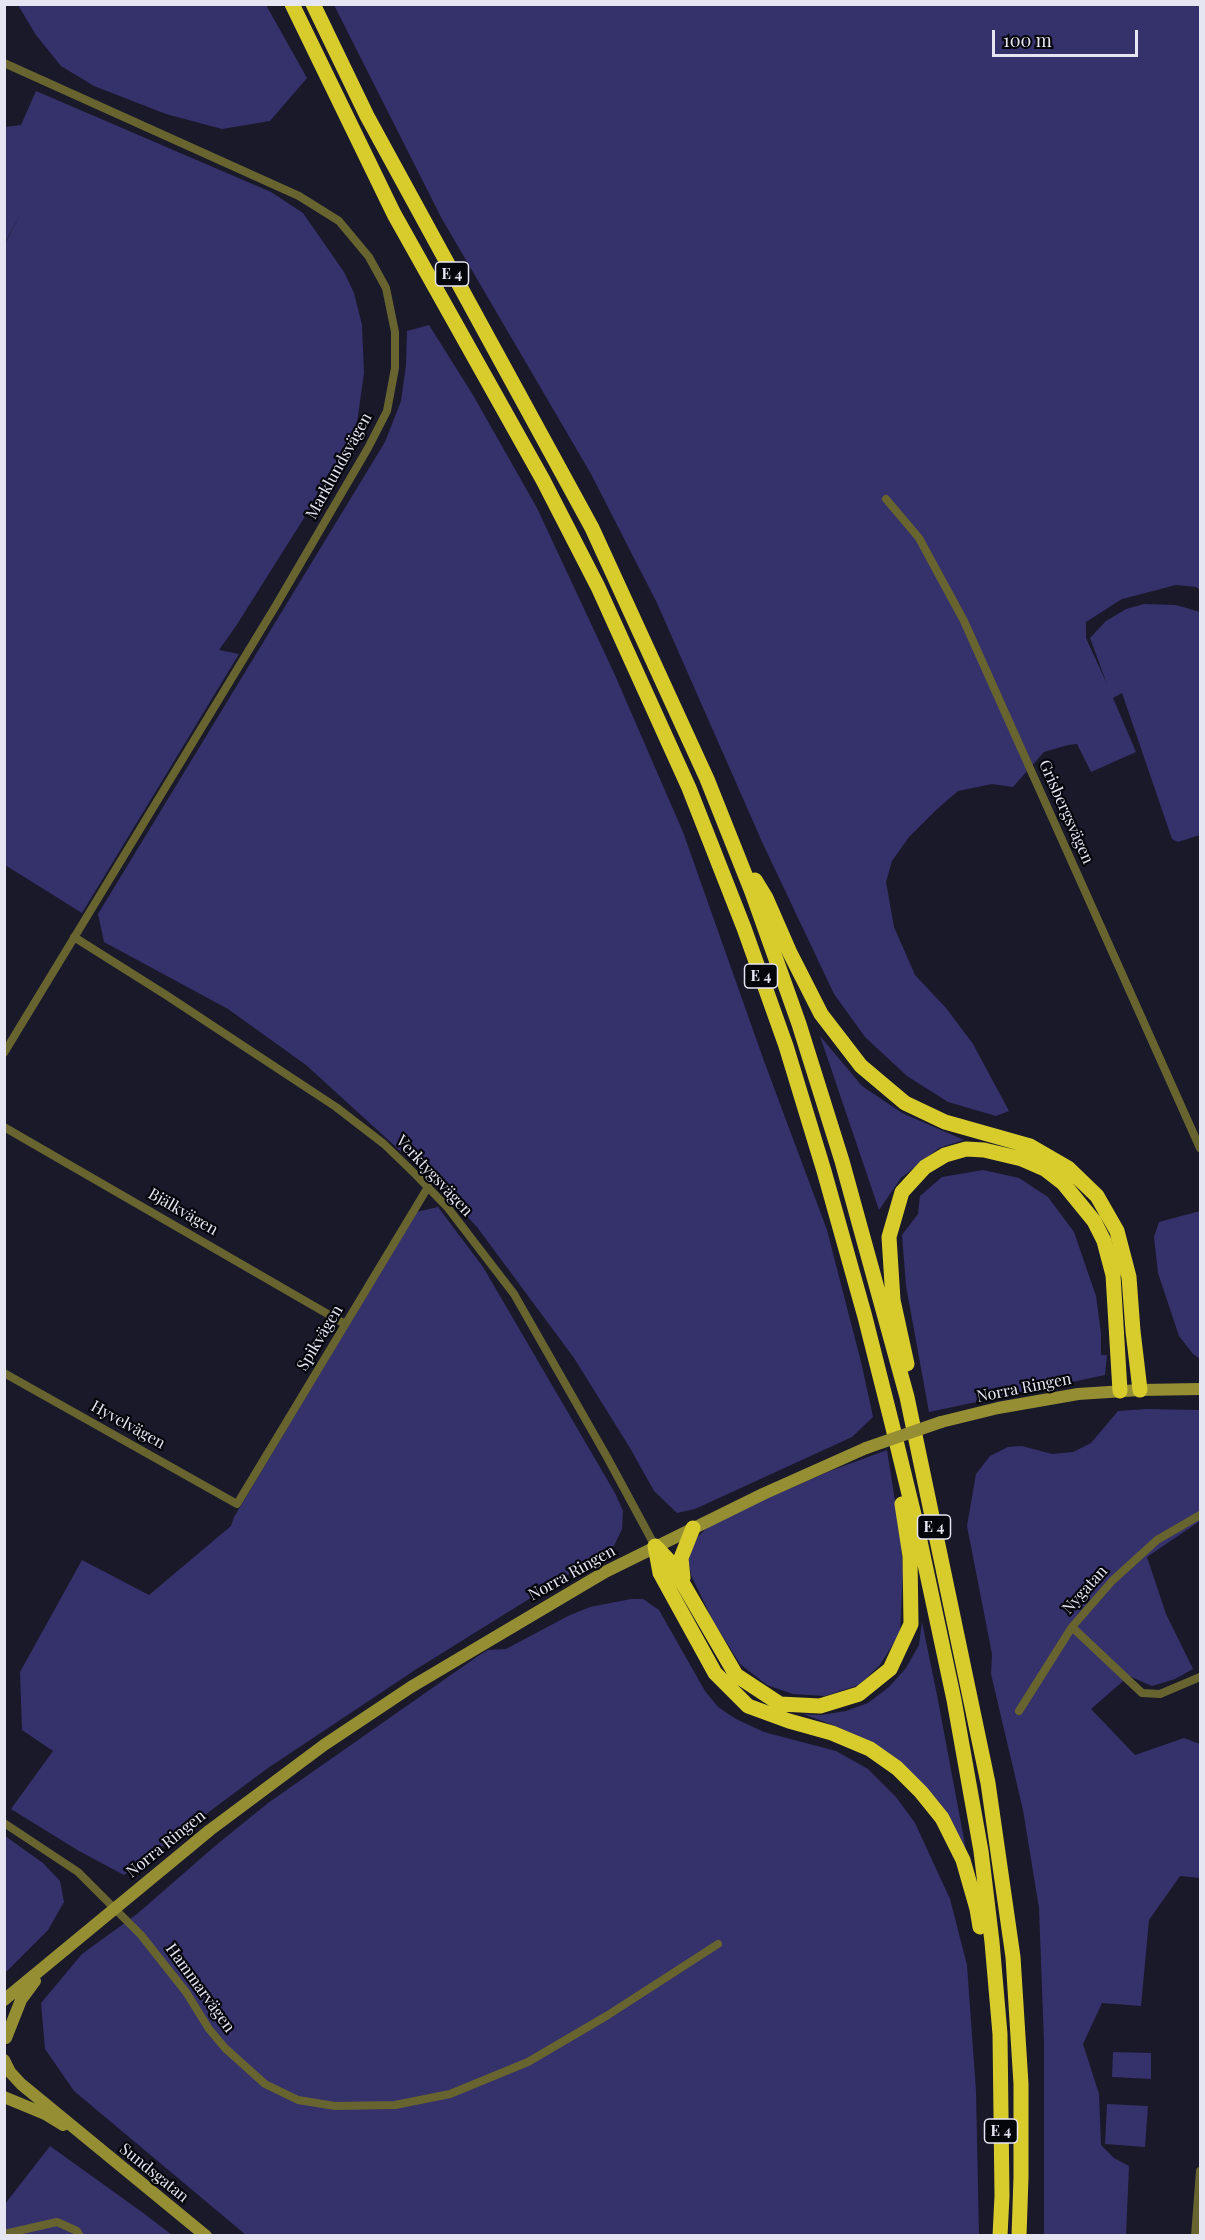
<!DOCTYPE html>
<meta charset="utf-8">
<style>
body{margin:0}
#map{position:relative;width:1205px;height:2240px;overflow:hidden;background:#19192a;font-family:"Playfair Display",serif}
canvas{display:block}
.frame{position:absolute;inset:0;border:6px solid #e5e6f2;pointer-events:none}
.scale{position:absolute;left:992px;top:30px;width:146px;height:27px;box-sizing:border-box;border:3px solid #e5e6f2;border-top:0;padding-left:8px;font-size:18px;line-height:21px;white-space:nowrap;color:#e5e6f2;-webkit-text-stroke:4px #05060c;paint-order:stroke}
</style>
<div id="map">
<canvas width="1205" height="2240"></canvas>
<div class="frame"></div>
<div class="scale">100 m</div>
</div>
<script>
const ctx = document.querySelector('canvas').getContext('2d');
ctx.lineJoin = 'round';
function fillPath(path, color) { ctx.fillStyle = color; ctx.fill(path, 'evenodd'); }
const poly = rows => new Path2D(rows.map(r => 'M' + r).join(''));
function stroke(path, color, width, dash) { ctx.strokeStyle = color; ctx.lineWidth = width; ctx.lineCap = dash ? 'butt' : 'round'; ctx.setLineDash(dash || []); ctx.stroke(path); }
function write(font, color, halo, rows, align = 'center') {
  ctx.font = font + ' "Playfair Display",serif'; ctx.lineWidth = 4.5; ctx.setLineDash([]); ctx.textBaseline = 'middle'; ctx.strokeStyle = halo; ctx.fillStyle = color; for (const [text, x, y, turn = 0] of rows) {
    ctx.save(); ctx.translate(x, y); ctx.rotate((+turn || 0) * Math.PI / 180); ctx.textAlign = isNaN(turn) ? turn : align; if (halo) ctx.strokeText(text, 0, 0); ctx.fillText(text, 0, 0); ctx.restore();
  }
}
fillPath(poly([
 [18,5,266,5,307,78,270,121,222,129,166,114,94,86,61,66,36,35],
 [334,5,1200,5,1200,590,1196,587,1176,585,1122,599,1086,622,1086,638,1107,684,1090,638,1106,621,1126,609,1144,604,1176,605,1200,612,1200,835,1178,842,1172,839,1122,693,1113,698,1136,752,1091,772,1077,744,1068,745,1044,752,1013,787,992,784,958,791,936,810,909,837,892,861,886,882,894,927,915,975,946,1008,973,1044,1009,1111,996,1116,948,1102,907,1076,865,1037,834,994,763,844,657,603,591,474,442,219],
 [36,91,271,192,303,213,344,272,354,293,362,325,364,373,355,437,236,626,219,650,239,654,82,913,5,865,4,245,22,212,5,242,4,127,21,125],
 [429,325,473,395,537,508,614,673,683,832,764,1061,827,1230,862,1366,873,1417,852,1437,695,1509,677,1513,654,1491,630,1448,574,1358,477,1227,430,1178,306,1065,228,1009,104,942,98,914,385,442,401,401,406,365,407,331],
 [820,1036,862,1086,902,1113,964,1140,939,1148,901,1178,879,1210],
 [983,1170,1019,1178,1048,1197,1074,1232,1096,1296,1101,1333,1101,1355,1107,1355,1105,1375,929,1412,906,1286,902,1235,918,1214,920,1196,942,1177],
 [438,1207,483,1267,615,1493,623,1511,622,1529,614,1546,415,1670,268,1768,124,1875,79,1851,11,1809,53,1751,22,1730,20,1672,82,1560,149,1595,231,1526,234,1517,416,1212],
 [1200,1211,1200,1359,1193,1354,1179,1336,1158,1273,1154,1237,1159,1222],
 [1147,1409,1200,1410,1200,1521,1147,1557,1166,1614,1193,1669,1175,1679,1152,1686,1129,1676,1091,1709,1135,1755,1184,1738,1200,1744,1200,1878,1180,1876,1149,1920,1141,2006,1102,2003,1083,2044,1099,2094,1101,2145,1114,2158,1129,2166,1126,2235,1044,2235,1044,2042,1039,1908,1023,1810,991,1674,992,1654,967,1526,976,1474,990,1456,1008,1447,1022,1446,1052,1454,1073,1452,1091,1443,1118,1411],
 [887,1450,900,1533,903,1571,900,1633,880,1665,859,1685,825,1696,793,1694,767,1685,740,1664,713,1621,691,1575,687,1554,691,1543,708,1527,754,1504,830,1471],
 [631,1599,643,1599,659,1610,705,1691,718,1707,736,1719,764,1732,836,1751,868,1769,896,1797,915,1823,950,1899,967,1965,976,2091,979,2235,246,2235,74,2091,45,2049,41,2003,82,1954,137,1914,215,1846,268,1803,478,1656,488,1650,506,1649,568,1616,590,1607],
 [922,1622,937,1695,966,1850,880,1748,838,1727,803,1714,821,1715,846,1711,868,1703,889,1687,906,1668,919,1645],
 [5,1836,43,1863,60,1881,64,1902,48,1930,5,1973],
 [1113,2052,1151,2053,1151,2079,1112,2077],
 [1107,2104,1148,2106,1145,2147,1105,2144],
 [50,2146,146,2215,172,2235,5,2236,5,2204]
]), '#35316b');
stroke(poly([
 [4,63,299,196,339,221,369,257,386,288,395,332,395,368,387,411,368,448,275,607,4,1053],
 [886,499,919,538,964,621,1200,1148],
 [74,937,166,995,336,1107,384,1144,415,1174,448,1208,514,1294,607,1457,655,1546],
 [4,1127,345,1324],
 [4,1373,237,1504,428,1187],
 [1072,1627,1142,1693,1160,1694,1200,1677],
 [1019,1711,1072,1627,1112,1581,1157,1540,1200,1515],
 [4,1823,78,1872,141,1935,186,1992,209,2029,225,2048,265,2084,298,2100,335,2106,395,2105,450,2094,528,2062,608,2015,718,1944],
 [4,2234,57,2222,77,2231,80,2236],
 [1195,2236,1200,2171]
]), '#68642f', 8);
stroke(poly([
 [941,1422,998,1408,1078,1394,1140,1390,1200,1389],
 [4,2000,210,1830,324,1745,411,1687,605,1572,763,1494,866,1448],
 [6,2038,21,2000,35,1981],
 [4,2060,10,2072,21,2084,206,2236],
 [4,2097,45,2114,63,2125]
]), '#958e33', 12);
stroke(poly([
 [292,4,394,214,543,480,598,587,689,788,744,928,786,1046,824,1171,865,1317,892,1424,917,1527,954,1700,981,1851,992,1942,1000,2034,1002,2196,1000,2236],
 [313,4,367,116,592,528,707,779,752,892,799,1024,842,1161,907,1397,988,1783,1013,1957,1021,2084,1021,2177,1019,2236],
 [755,880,766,898,790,953,821,1014,861,1066,905,1103,945,1122,1030,1146,1068,1168,1097,1196,1117,1231,1129,1277,1133,1331,1140,1390],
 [907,1364,893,1300,889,1237,902,1192,925,1167,945,1155,966,1149,984,1150,1022,1159,1045,1169,1063,1183,1094,1221,1104,1241,1113,1275,1120,1391],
 [655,1546,660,1573,715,1673,748,1706,789,1721,832,1733,870,1749,897,1768,921,1792,942,1818,963,1860,977,1909,980,1927],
 [656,1547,671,1563,736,1675,780,1704,820,1706,859,1694,890,1669,911,1624,910,1556,902,1504],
 [683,1578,681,1558,693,1528]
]), '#d8cc2d', 15);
stroke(poly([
 [866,1448,941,1422]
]), '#958e33', 12);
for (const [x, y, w] of [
 [452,274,33],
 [761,976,33],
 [934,1527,33],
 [1001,2131,33]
]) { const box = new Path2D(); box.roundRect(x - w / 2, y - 12, w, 24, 4.5); ctx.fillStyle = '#05060c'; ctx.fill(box); stroke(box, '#e5e6f2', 1.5); }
write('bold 15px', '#e5e6f2', null, [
 ["E 4",452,274],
 ["E 4",761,976],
 ["E 4",934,1527],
 ["E 4",1001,2131]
]);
write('16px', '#e5e6f2', '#05060c', [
 ["Marklundsvägen",339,466,-61],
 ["Grisbergsvägen",1066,812,66],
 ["Verktygsvägen",434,1176,47],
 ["Bjälkvägen",183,1212,30],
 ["Spikvägen",320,1338,-59],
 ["Norra Ringen",1024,1388,-11],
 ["Hyvelvägen",128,1425,29],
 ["Norra Ringen",572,1573,-29],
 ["Nygatan",1085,1590,-48],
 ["Norra Ringen",166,1844,-39],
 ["Hammarvägen",200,1988,54],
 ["Sundsgatan",154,2173,39]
]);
</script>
